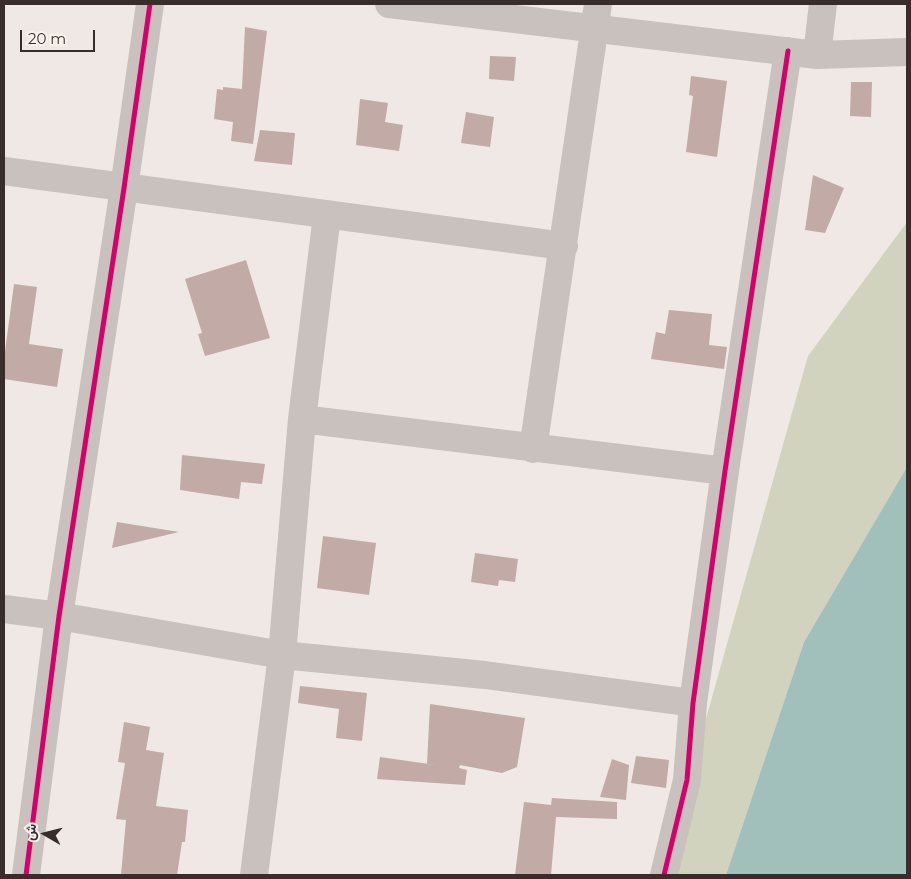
<!DOCTYPE html>
<meta charset="utf-8">
<style>
body{margin:0}
#map{position:relative;width:911px;height:879px;overflow:hidden;background:#efe8e4;font-family:Montserrat,Vazirmatn,sans-serif}
canvas{display:block}
.frame{position:absolute;inset:0;border:5px solid #392d2b;pointer-events:none}
.north{position:absolute;left:20px;top:809px;width:50px;height:50px;-webkit-text-stroke:4px #faf2ed;paint-order:stroke;rotate:278deg;font-size:14px;font-weight:700;line-height:20px;text-align:center;color:#392d2b}
.north::after{content:'';display:block;margin:auto;width:18px;height:22px;background:#392d2b;clip-path:polygon(50% 0,100% 100%,50% 72%,0 100%)}
.scale{position:absolute;left:20px;top:30px;width:75px;height:22px;box-sizing:border-box;border:2px solid #392d2b;border-top:0;padding-left:6px;font-size:15px;line-height:18px;white-space:nowrap;color:#392d2b;-webkit-text-stroke:4px #faf2ed;paint-order:stroke}
</style>
<div id="map">
<canvas width="911" height="879"></canvas>
<div class="frame"></div>
<div class="north">ش</div>
<div class="scale">20 m</div>
</div>
<script>
const ctx = document.querySelector('canvas').getContext('2d');
ctx.lineJoin = 'round';
function fillPath(path, color) { ctx.fillStyle = color; ctx.fill(path, 'evenodd'); }
const poly = rows => new Path2D(rows.map(r => 'M' + r).join(''));
function stroke(path, color, width, dash) { ctx.strokeStyle = color; ctx.lineWidth = width; ctx.lineCap = dash ? 'butt' : 'round'; ctx.setLineDash(dash || []); ctx.stroke(path); }
fillPath(poly([
 [907,222,907,467,804,642,726,875,662,875,808,356]
]), '#d2d3bf');
fillPath(poly([
 [907,467,907,875,726,875,804,642]
]), '#a1c0bb');
fillPath(poly([
 [245,27,267,31,253,144,231,141,233,122,214,119,217,89,223,90,223,87,242,89],
 [490,56,516,57,514,81,489,79],
 [691,76,727,81,717,157,686,152,693,96,689,95],
 [851,82,872,82,871,117,850,116],
 [360,99,388,103,385,122,403,125,399,151,356,145],
 [466,112,494,117,490,147,461,143],
 [260,130,295,133,292,165,254,161],
 [813,175,844,188,825,233,805,230],
 [246,260,270,338,205,356,198,334,202,333,185,279],
 [14,284,37,287,29,344,63,349,57,387,4,379,4,359],
 [669,310,712,314,709,345,727,347,724,369,651,359,656,332,665,334],
 [182,455,265,464,262,484,241,482,239,499,180,490],
 [117,522,179,532,112,548],
 [323,536,376,543,369,595,317,588],
 [475,553,518,559,515,582,499,580,498,586,471,582],
 [300,686,367,693,362,741,336,738,339,709,298,703],
 [430,704,525,718,517,767,502,773,460,765,459,768,467,770,465,785,377,779,380,757,436,765,427,764],
 [124,722,150,727,146,750,164,753,156,806,188,810,185,842,182,842,177,875,121,875,126,820,116,819,125,763,118,762],
 [636,756,669,760,666,788,631,783],
 [612,759,629,765,626,800,600,797],
 [552,798,617,802,617,819,556,817,551,875,515,875,524,802,551,805]
]), '#c2aaa6');
stroke(poly([
 [389,4,817,55,907,52],
 [817,55,823,4],
 [4,171,564,246],
 [302,419,725,471],
 [533,449,598,4],
 [4,609,59,616,282,655,485,675,693,703],
 [26,875,59,616,124,188,150,4],
 [254,875,282,655,302,419,327,215],
 [664,875,687,780,693,703,725,471,788,51]
]), '#c8c1bd', 28);
stroke(poly([
 [26,875,59,616,124,188,150,4],
 [664,875,687,780,693,703,725,471,788,51]
]), '#d6006c', 5);
</script>
